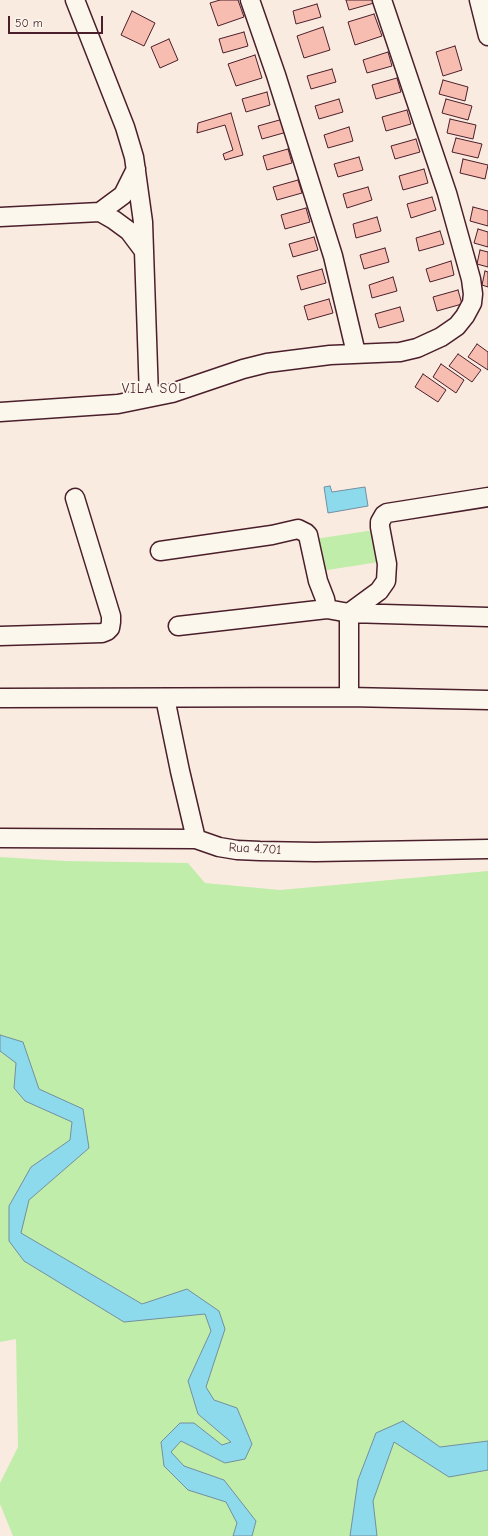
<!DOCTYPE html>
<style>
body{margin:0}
#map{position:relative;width:488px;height:1536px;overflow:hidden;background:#faebe0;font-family:"Comic Neue",sans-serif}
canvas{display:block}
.scale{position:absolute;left:8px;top:16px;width:95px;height:18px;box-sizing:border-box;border:2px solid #4a1f2b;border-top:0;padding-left:5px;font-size:12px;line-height:14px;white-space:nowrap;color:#4a1f2b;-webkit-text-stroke:3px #fbf7ec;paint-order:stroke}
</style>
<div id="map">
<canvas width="488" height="1536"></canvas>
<div class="scale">50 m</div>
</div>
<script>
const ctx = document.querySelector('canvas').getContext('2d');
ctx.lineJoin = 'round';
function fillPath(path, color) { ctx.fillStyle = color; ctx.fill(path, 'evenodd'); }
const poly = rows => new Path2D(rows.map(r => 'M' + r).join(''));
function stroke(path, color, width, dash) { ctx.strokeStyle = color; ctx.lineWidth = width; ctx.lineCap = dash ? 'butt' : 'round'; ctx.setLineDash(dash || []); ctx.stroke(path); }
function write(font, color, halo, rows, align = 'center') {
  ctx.font = font + ' "Comic Neue",sans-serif'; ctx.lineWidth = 4; ctx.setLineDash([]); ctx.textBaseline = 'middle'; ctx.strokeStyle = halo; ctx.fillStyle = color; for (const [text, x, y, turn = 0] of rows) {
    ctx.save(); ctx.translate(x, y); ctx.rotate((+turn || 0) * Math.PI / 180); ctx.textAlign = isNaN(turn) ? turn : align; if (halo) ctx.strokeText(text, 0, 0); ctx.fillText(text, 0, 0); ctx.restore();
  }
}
fillPath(poly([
 [374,530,379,562,321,571,315,539],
 [0,857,65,861,188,863,205,883,280,890,488,871,488,1536,13,1536,0,1504,0,1483,18,1447,16,1339,0,1342]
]), '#c1edaa');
const water = poly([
 [330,486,332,492,365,487,368,506,328,513,324,487,330,486],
 [0,1035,23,1042,39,1089,83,1109,89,1148,29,1200,21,1233,142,1304,187,1289,219,1311,225,1329,206,1387,214,1400,237,1408,252,1444,245,1459,225,1463,181,1441,171,1452,184,1466,224,1480,256,1521,252,1536,233,1536,237,1523,226,1502,188,1490,164,1466,161,1442,180,1423,194,1423,222,1445,231,1442,198,1414,188,1381,211,1331,205,1314,124,1322,24,1261,9,1241,9,1206,31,1167,70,1140,72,1122,25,1101,14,1088,16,1063,0,1051,0,1035],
 [403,1421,440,1447,488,1441,488,1470,449,1477,394,1442,373,1501,377,1536,350,1536,358,1480,376,1433,403,1421]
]);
fillPath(water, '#8edaed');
stroke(water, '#738f9f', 1);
const building = poly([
 [220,0,238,0,244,17,218,26,210,3,220,0],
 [346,0,373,0,374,3,349,10,346,0],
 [317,4,321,17,296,24,293,11,317,4],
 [132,11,155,23,144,46,121,35,132,11],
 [374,14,382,36,355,45,348,22,374,14],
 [323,27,330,50,304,58,297,36,323,27],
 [244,32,248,46,223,53,219,39,244,32],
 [169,39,178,60,160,68,151,47,169,39],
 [455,46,462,70,443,76,436,52,455,46],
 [388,52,392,66,367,73,363,60,388,52],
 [255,55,262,78,236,86,228,64,255,55],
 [332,69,336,82,311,89,307,76,332,69],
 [397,78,401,92,376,99,372,85,397,78],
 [443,80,468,87,465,101,439,94,443,80],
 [267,92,270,105,246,112,242,99,267,92],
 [339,99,343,112,319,119,315,106,339,99],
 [446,99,472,106,468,120,442,113,446,99],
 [407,110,411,124,386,131,382,117,407,110],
 [231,113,243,155,225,160,223,154,233,150,225,125,197,133,198,123,231,113],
 [283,119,287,132,262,139,258,126,283,119],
 [450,119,476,125,473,139,447,133,450,119],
 [349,127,353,141,328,148,324,135,349,127],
 [456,138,482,144,478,158,452,152,456,138],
 [416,139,420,152,395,159,391,146,416,139],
 [288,149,292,163,267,170,263,156,288,149],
 [359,157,363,170,338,177,334,164,359,157],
 [463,159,488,165,485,179,460,173,463,159],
 [424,169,428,183,403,190,399,176,424,169],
 [298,180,302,193,277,200,273,187,298,180],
 [368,187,372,200,347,208,343,194,368,187],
 [432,197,436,210,411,218,407,204,432,197],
 [473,207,488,211,488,226,470,221,473,207],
 [306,208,310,222,285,229,281,215,306,208],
 [377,217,381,231,356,238,353,224,377,217],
 [478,229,488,232,488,247,474,243,478,229],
 [440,231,444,244,419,251,416,238,440,231],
 [314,237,318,250,293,257,289,244,314,237],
 [385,248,389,262,364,269,360,255,385,248],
 [480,250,488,252,488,267,477,264,480,250],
 [451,261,454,275,430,282,426,269,451,261],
 [322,269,326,283,301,290,297,276,322,269],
 [485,271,488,272,488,287,482,285,485,271],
 [393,277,397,291,372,298,369,285,393,277],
 [458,290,462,304,437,311,433,297,458,290],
 [329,299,333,313,308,320,304,306,329,299],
 [400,307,404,321,379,328,375,314,400,307],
 [477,344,488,352,488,370,468,357,477,344],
 [458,354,481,370,472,382,449,366,458,354],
 [441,364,464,380,456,393,433,377,441,364],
 [423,374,446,390,438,402,415,387,423,374]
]);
fillPath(building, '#f7bdb1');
stroke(building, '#4a1f2b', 1);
const minor = poly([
 [75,0,125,127,134,157,143,222,149,397],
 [250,0,276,75,333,256,356,353],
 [479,0,488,36],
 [100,212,123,195,136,169],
 [0,217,100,212,114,220,129,231,144,251],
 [0,412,118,404,172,393,243,369,267,363,330,355,400,352,417,348,441,337,457,326,465,316,472,303,473,294,471,279,447,193,382,0],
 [160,551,272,535,298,529,306,533,308,535,318,581,325,599,327,609,349,613,488,617],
 [349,613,379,591,386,581,387,564,380,527,380,522,384,515,387,513,488,497],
 [178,626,327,609],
 [0,636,102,633,107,631,110,628,111,622,111,616,75,498],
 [349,697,349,613],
 [0,698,349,697,488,700],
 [165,698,180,771,196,839],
 [0,838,196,839,219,847,237,850,260,851,315,852,488,849]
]);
stroke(minor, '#4a1f2b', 21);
stroke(minor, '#fbf7ec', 18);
write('13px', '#4a1f2b', '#fbf7ec', [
 ["Rua 4.701",255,849,3]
]);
ctx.letterSpacing = '1px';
write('14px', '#4a1f2b', '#fbf7ec', [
 ["VILA SOL",154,389]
]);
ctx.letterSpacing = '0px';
</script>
